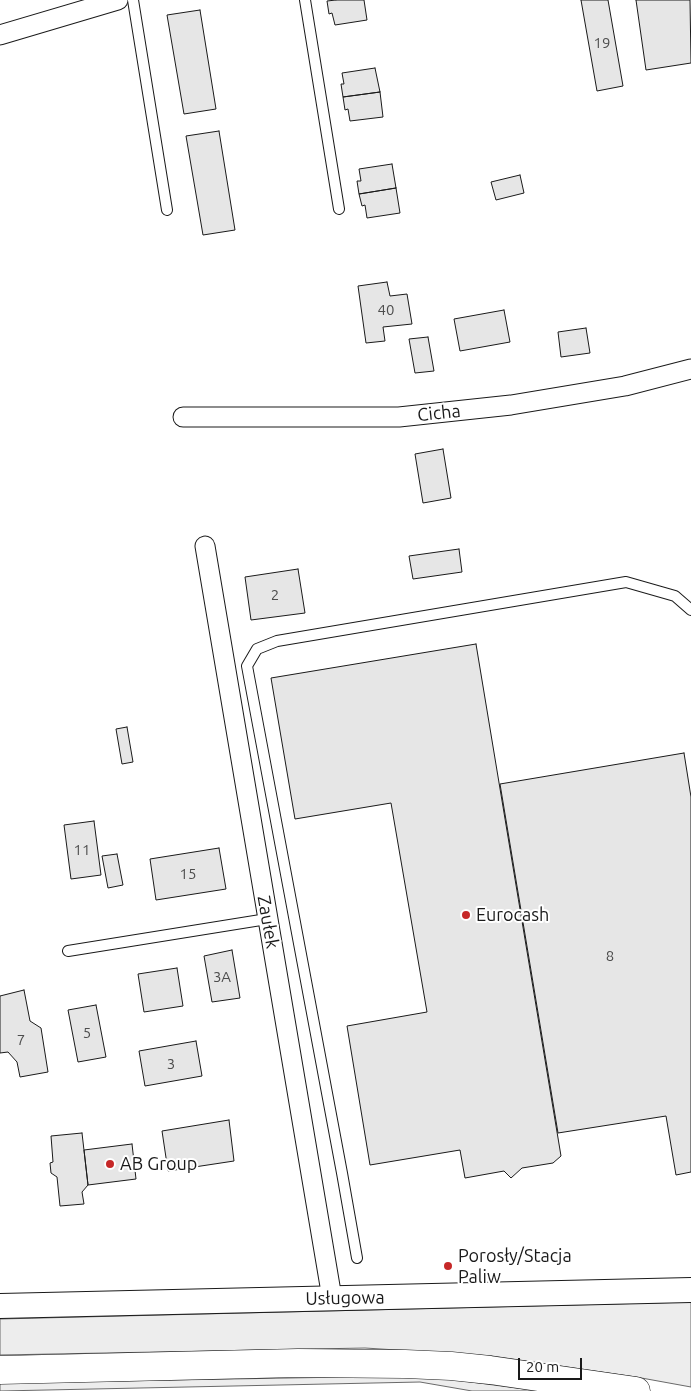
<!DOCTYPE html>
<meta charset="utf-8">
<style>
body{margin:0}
#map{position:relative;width:691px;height:1391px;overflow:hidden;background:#fff;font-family:Ubuntu,sans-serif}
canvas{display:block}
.scale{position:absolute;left:518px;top:1358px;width:64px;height:22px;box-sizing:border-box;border:2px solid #1a1a1a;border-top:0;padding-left:6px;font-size:15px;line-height:18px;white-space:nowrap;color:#1a1a1a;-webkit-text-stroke:4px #fff;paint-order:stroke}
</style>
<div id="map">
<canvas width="691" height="1391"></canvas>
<div class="scale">20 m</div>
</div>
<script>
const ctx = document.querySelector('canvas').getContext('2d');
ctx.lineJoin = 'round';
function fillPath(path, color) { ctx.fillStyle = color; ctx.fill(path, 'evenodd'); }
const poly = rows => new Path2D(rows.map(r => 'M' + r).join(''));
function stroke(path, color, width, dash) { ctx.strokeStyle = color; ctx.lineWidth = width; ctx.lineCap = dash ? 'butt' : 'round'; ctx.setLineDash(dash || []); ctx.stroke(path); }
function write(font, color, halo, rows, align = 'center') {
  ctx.font = font + ' Ubuntu,sans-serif'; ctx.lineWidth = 4; ctx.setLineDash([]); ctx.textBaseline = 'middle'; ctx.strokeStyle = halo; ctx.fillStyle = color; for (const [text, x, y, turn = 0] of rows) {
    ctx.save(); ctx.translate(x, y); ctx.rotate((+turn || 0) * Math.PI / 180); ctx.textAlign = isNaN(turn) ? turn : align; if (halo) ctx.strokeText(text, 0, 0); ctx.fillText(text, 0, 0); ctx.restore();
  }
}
const green = poly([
 [691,1302,691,1387,636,1377,492,1356,365,1348,0,1355,0,1319,691,1302],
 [404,1376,449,1379,538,1391,472,1391,420,1382,0,1391,0,1383,404,1376]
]);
fillPath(green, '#ededed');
stroke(green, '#6a6a6a', 1);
const building = poly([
 [336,0,364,0,367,20,335,25,332,13,329,14,327,1,336,0],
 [581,0,608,0,623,86,597,91,581,0],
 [636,0,690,0,691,63,646,70,636,0],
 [200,10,216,109,184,114,167,15,200,10],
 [375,68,380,92,343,97,341,84,344,84,342,73,375,68],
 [380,92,383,117,350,121,348,109,345,110,343,97,380,92],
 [219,131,235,230,203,235,186,136,219,131],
 [392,164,396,188,359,194,357,181,361,181,359,169,392,164],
 [520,175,524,193,496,200,491,182,520,175],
 [396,188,400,213,367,218,365,205,362,206,359,194,396,188],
 [387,282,390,296,407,294,412,324,383,327,385,341,366,343,358,286,387,282],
 [504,310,510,342,460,351,454,319,504,310],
 [586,328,590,353,561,357,558,332,586,328],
 [428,337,434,371,415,373,409,339,428,337],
 [443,449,451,498,423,503,415,454,443,449],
 [459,549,462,572,413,579,409,556,459,549],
 [298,569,305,613,251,620,245,577,298,569],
 [476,644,561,1156,553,1163,522,1168,511,1178,504,1171,465,1178,460,1150,370,1165,347,1026,427,1012,391,803,295,819,271,678,476,644],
 [127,727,133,762,122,764,116,729,127,727],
 [684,753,691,797,691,1172,676,1175,666,1116,558,1133,500,784,684,753],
 [94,821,101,875,71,879,64,825,94,821],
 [219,848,226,889,156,900,150,859,219,848],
 [117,854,123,885,108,888,102,856,117,854],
 [232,950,240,998,212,1002,204,956,232,950],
 [177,968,183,1006,144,1012,138,974,177,968],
 [24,990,30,1021,41,1028,48,1072,20,1077,17,1062,8,1052,0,1053,0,996,24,990],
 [96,1005,106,1057,78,1062,68,1010,96,1005],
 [196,1041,202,1076,145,1086,139,1051,196,1041],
 [229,1120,234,1161,168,1171,162,1131,229,1120],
 [82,1133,88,1185,82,1192,84,1204,60,1206,57,1177,51,1173,50,1163,53,1162,51,1136,82,1133],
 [132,1144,136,1179,88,1185,84,1150,132,1144]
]);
fillPath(building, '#e6e6e6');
stroke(building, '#1a1a1a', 1);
const service = poly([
 [133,0,167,210],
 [305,0,339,209],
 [68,951,267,919],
 [357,1258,342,1173,247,666,257,649,277,641,626,582,675,596,691,610]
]);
const minor = poly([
 [0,35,118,0],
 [183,417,399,417,511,405,625,386,691,369],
 [205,546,332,1298]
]);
const tertiary = poly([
 [0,1306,691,1290]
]);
const primary = poly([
 [0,1370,298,1363,405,1364,451,1366,490,1370,636,1391]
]);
stroke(service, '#1a1a1a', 12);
stroke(minor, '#1a1a1a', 21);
stroke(tertiary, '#1a1a1a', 26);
stroke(primary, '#1a1a1a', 29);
stroke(service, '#fff', 10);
stroke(minor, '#fff', 19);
stroke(tertiary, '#fff', 24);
stroke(primary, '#fff', 28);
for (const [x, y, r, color] of [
 [466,915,5,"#c62828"],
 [110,1164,5,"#c62828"],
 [448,1266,5,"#c62828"]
]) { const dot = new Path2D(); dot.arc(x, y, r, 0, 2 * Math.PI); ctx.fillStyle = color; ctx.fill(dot); stroke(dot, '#fff', 2); }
write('15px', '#4d4d4d', null, [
 ["19",602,43],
 ["40",386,310],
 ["2",275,595],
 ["11",82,850],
 ["15",188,874],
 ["8",610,956],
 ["3A",222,977],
 ["5",87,1033],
 ["7",21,1040],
 ["3",171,1064]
]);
write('18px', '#1a1a1a', '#fff', [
 ["Cicha",439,413,-6],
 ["Zaułek",268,922,80],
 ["Usługowa",345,1298,-1]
]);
write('18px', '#1a1a1a', '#fff', [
 ["Eurocash",476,915],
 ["AB Group",120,1164],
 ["Porosły/Stacja",458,1256],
 ["Paliw",458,1277]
], 'left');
</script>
